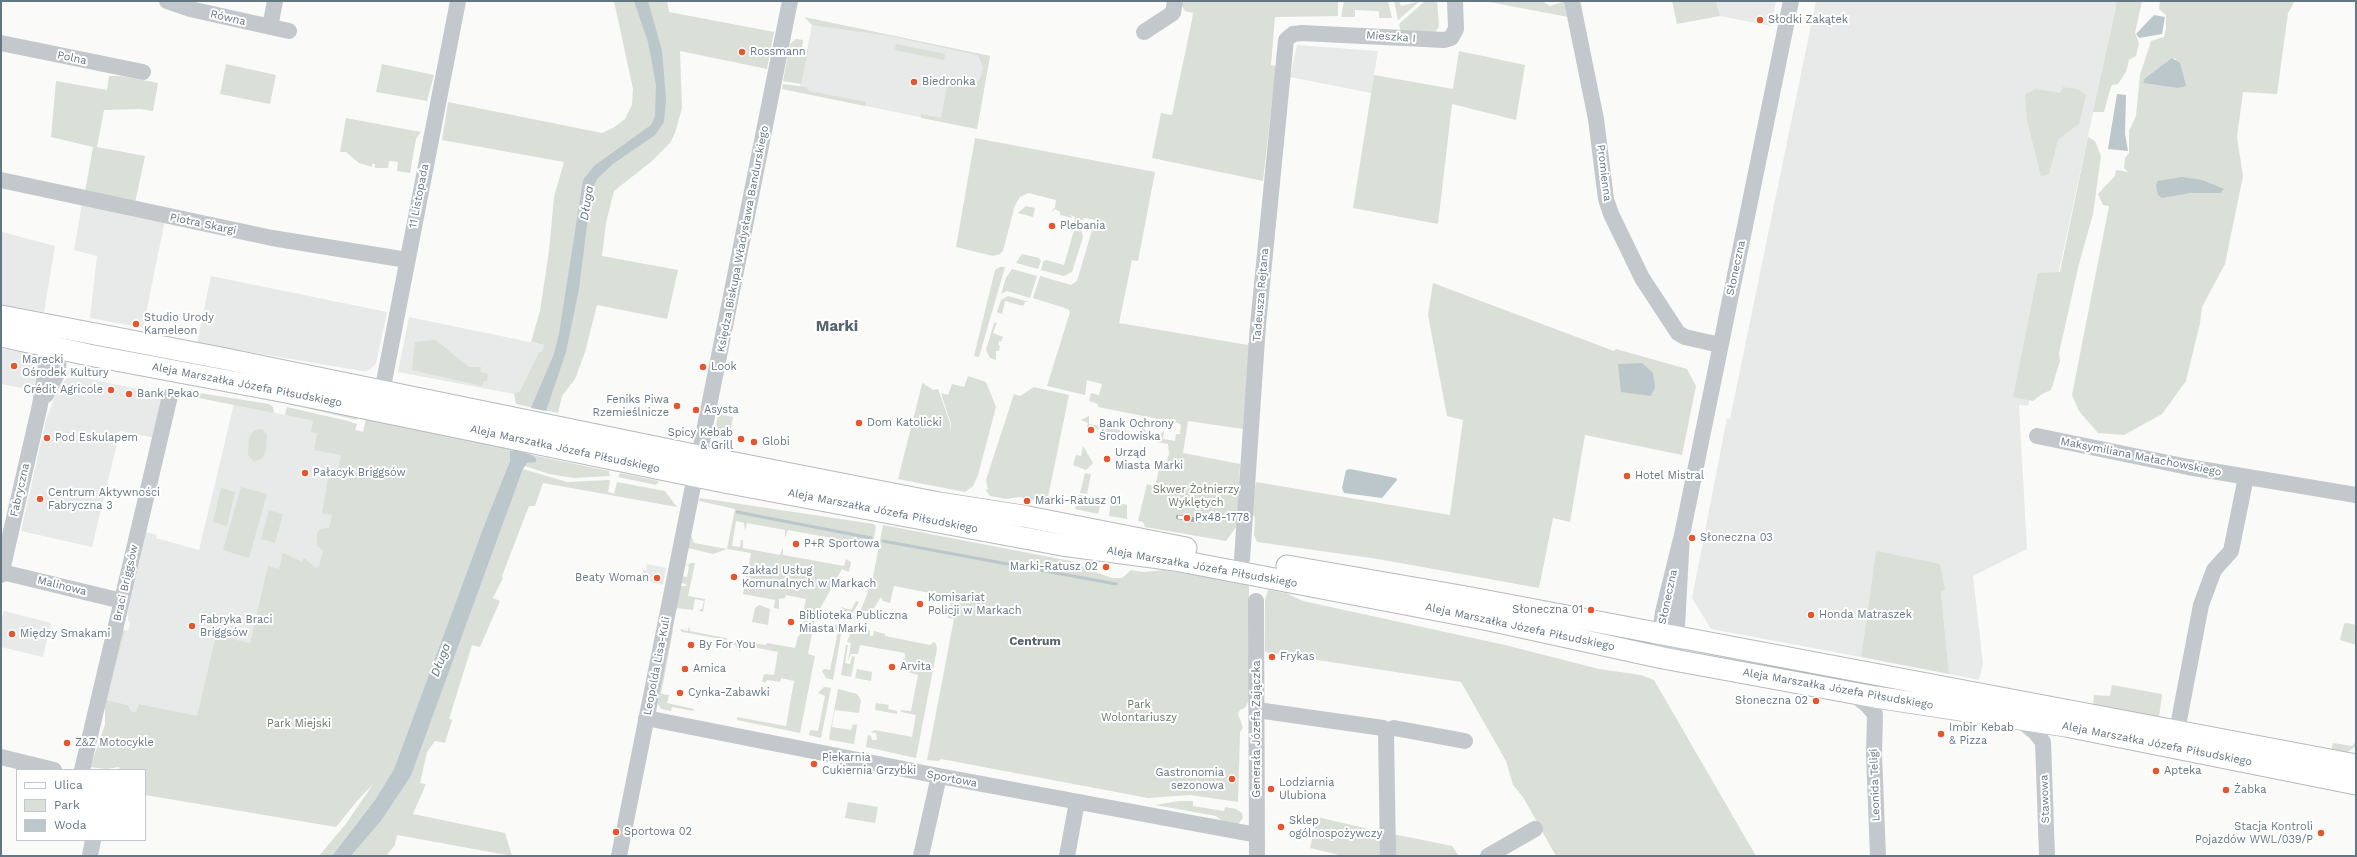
<!DOCTYPE html>
<meta charset="utf-8">
<style>
body{margin:0}
#map{position:relative;width:2357px;height:857px;overflow:hidden;background:#fafaf8;font-family:"Work Sans",sans-serif}
canvas{display:block}
.frame{position:absolute;inset:0;border:2px solid #657683;pointer-events:none}
.legend{position:absolute;left:16px;top:769px;width:130px;height:72px;box-sizing:border-box;background:#fff;border:1px solid #c1c8cd;margin:0;padding:5px 7px;list-style:none;font-size:12px;color:#657683}
.legend li{display:flex;align-items:center;gap:8px;height:20px}
.legend b{width:20px;border:1px solid #c1c8cd}
</style>
<div id="map">
<canvas width="2357" height="857"></canvas>
<div class="frame"></div>
<ul class="legend">
<li><b style="height:5px;background:#fff"></b>Ulica</li>
<li><b style="height:11px;background:#dadfd7"></b>Park</li>
<li><b style="height:11px;background:#bbc7cb"></b>Woda</li>
</ul>
</div>
<script>
const ctx = document.querySelector('canvas').getContext('2d');
ctx.lineJoin = 'round';
function fillPath(path, color) { ctx.fillStyle = color; ctx.fill(path, 'evenodd'); }
const poly = rows => new Path2D(rows.map(r => 'M' + r).join(''));
function stroke(path, color, width, dash) { ctx.strokeStyle = color; ctx.lineWidth = width; ctx.lineCap = dash ? 'butt' : 'round'; ctx.setLineDash(dash || []); ctx.stroke(path); }
function write(font, color, halo, rows, align = 'center') {
  ctx.font = font + ' "Work Sans",sans-serif'; ctx.lineWidth = 4; ctx.setLineDash([]); ctx.textBaseline = 'middle'; ctx.strokeStyle = halo; ctx.fillStyle = color; for (const [text, x, y, turn = 0] of rows) {
    ctx.save(); ctx.translate(x, y); ctx.rotate((+turn || 0) * Math.PI / 180); ctx.textAlign = isNaN(turn) ? turn : align; if (halo) ctx.strokeText(text, 0, 0); ctx.fillText(text, 0, 0); ctx.restore();
  }
}
fillPath(poly([
 [1716,1,1776,1,1771,26,1720,16],
 [1816,1,2116,1,2116,7,2042,349,2028,406,2019,405,2027,549,1973,576,1983,664,1979,680,1949,674,1941,592,1876,551,1861,657,1711,629,1692,598,1727,418,1730,419],
 [2064,87,2069,88,2079,124,2058,140,2036,89,2060,94],
 [813,19,990,56,977,129,799,92],
 [1297,45,1378,51,1371,93,1290,77],
 [82,203,145,215,148,220,154,221,158,218,165,220,143,328,90,318,97,256,74,250],
 [2,232,55,246,44,312,1,305],
 [211,276,387,312,376,364,367,371,362,371,197,343],
 [409,317,544,345,542,353,539,352,520,391,514,394,398,372],
 [1,349,30,353,29,359,39,364,33,390,1,384],
 [72,375,170,396,160,439,120,431,92,547,21,531,46,420,55,396,64,381],
 [234,404,364,432,326,580,262,593,250,643,216,636,197,717,140,704,136,712,131,711,128,705,107,700,125,630,128,631,130,623,128,620,128,611,146,532,157,535,156,538,199,550],
 [647,564,666,568,663,585,641,579,643,570,646,570],
 [4,611,51,623,43,657,1,647,1,622]
]), '#e8e9e9');
fillPath(poly([
 [614,1,667,1,669,12,774,32,767,69,680,51,682,108,675,133,670,143,652,161,614,191,606,223,602,256,678,270,667,319,597,305,585,352,575,379,562,396,558,413,516,404,514,394,520,391,539,352,542,352,544,345,531,342,540,311,549,251,554,197,564,162,442,140,448,102,602,133,613,128,625,119,632,105,633,89],
 [1338,1,1338,16,1275,17,1271,65,1276,66,1263,181,1152,158,1161,113,1172,115,1192,20,1193,13,1185,11,1180,2],
 [1344,1,1388,1,1392,18,1379,18,1379,11,1355,10,1355,17,1341,17],
 [1394,1,1399,1,1401,6,1420,1,1398,20],
 [1425,1,1437,1,1439,26,1434,35,1401,32,1399,24],
 [1484,1,1542,1,1550,6,1566,1,1568,17],
 [1672,1,1716,1,1720,16,1677,24],
 [2116,1,2142,1,2135,33,2139,43,2136,56,2129,60,2126,72,2118,84,2112,85,2110,90,2104,112,2093,112,2116,7],
 [2160,1,2295,1,2288,13,2277,94,2243,92,2237,137,2243,176,2225,264,2202,307,2200,323,2186,381,2162,414,2124,435,2098,433,2079,411,2072,395,2109,206,2103,205,2098,194,2115,176,2116,170,2128,172,2124,168,2125,158,2129,153,2129,131,2136,116,2140,75,2151,41,2164,37,2166,29,2166,15,2159,9],
 [2173,58,2176,59,2177,88,2143,83,2144,79],
 [804,17,990,56,977,129,921,118,921,114,941,118,948,81,966,84,974,83,980,79,983,68,980,59,977,55,890,36,812,25],
 [796,39,803,40,802,49,808,51,801,84,783,81,790,44],
 [896,44,945,54,944,60,895,50],
 [1459,51,1525,65,1516,120,1452,104,1438,224,1353,208,1374,75,1453,89],
 [226,64,276,75,270,104,220,94],
 [382,64,434,75,427,101,376,92],
 [109,76,121,76,158,83,153,111,140,109,104,110,97,147,145,156,135,203,85,192,93,147,51,137,56,81,107,90],
 [783,84,806,87,809,91,866,102,865,106,782,89],
 [2063,87,2078,89,2086,95,2079,124,2058,140,2049,174,2041,176,2027,120,2025,94,2036,89,2060,93],
 [346,118,421,132,416,139,410,173,397,171,398,162,389,161,388,168,375,168,375,164,372,164,372,167,359,163,346,152,340,152],
 [2088,137,2095,141,2101,156,2093,214,2079,264,2059,353,2060,361,2051,390,2042,394,2033,401,2013,397,2038,273,2060,272],
 [975,138,1155,172,1138,261,1132,260,1119,323,1248,345,1248,343,1250,343,1243,429,1188,421,1183,453,1240,464,1237,526,1226,541,1145,527,1143,522,1138,521,1147,484,1155,486,1160,465,1165,467,1169,454,1168,444,1156,442,1157,436,1164,431,1163,439,1175,441,1176,434,1180,434,1181,425,1178,423,1098,407,1098,404,1089,401,1091,393,1099,395,1102,384,1087,380,1085,395,1047,386,1070,312,1068,309,1033,298,1040,276,1071,285,1077,281,1095,220,1085,218,1078,222,1074,222,1075,217,1070,215,1073,218,1060,215,1060,212,1055,209,1050,213,1055,207,1056,200,1028,193,1020,197,1015,205,1003,251,1000,254,993,256,956,247],
 [1026,206,1035,208,1033,217,1018,213],
 [1075,227,1081,229,1083,237,1072,272,1064,276,1041,270,1043,262,1046,260,1064,265],
 [1022,254,1039,258,1041,261,1038,269,1016,263],
 [1000,267,1005,267,979,357,974,356,995,270],
 [1012,269,1037,276,1030,298,1007,291,1001,294,1006,278],
 [1433,283,1614,351,1616,349,1687,369,1696,386,1682,455,1585,435,1570,522,1553,518,1539,588,1378,559,1257,542,1254,535,1255,518,1251,511,1256,482,1450,515,1463,420,1447,416,1428,315],
 [1008,296,1029,302,1025,302,1023,306,1005,301,1002,314,997,312,1001,300],
 [997,322,993,333,1003,337,1001,342,999,341,998,345,1000,346,999,351,996,351,996,360,990,358,986,350,994,323],
 [435,340,469,367,481,367,480,372,488,374,487,381,484,381,482,386,412,370,415,342],
 [968,376,986,382,996,407,978,475,973,486,965,492,898,479,922,384,923,383,933,390,938,389,950,423,951,434,951,424,941,393,948,395,952,384,964,387],
 [1034,387,1069,395,1048,497,1045,502,1019,497,1006,499,990,496,985,489,988,490,986,480,1014,394,1020,396],
 [187,391,269,404,273,407,274,413,179,394],
 [289,400,359,414,357,420,289,404],
 [287,407,348,421,357,424,355,430,363,432,366,419,515,450,510,451,510,461,485,523,394,769,375,800,332,856,319,856,345,825,374,783,357,801,336,827,145,795,145,770,120,770,119,767,106,769,90,767,105,725,105,695,121,631,125,630,107,700,128,705,131,711,136,712,139,704,197,716,216,635,250,643,268,566,279,569,283,553,302,562,304,558,316,568,319,566,323,551,317,546,317,534,320,529,329,528,332,515,322,513,330,467,338,469,341,455,314,450,317,433,311,432,313,421,285,415],
 [718,414,733,417,729,440,714,437],
 [1089,416,1089,424,1140,434,1143,427,1147,433,1147,441,1103,433,1103,430,1087,427,1088,423,1081,420],
 [262,429,267,434,266,449,263,458,254,462,248,455,249,438,254,430],
 [1083,446,1093,463,1086,470,1073,465,1076,455,1081,456],
 [532,455,609,471,610,476,574,478,549,474,525,466,527,463,532,462],
 [523,469,567,482,610,480,608,492,614,494,617,482,665,491,677,507,543,483,535,506,529,506,502,576,503,578,493,598,500,601,480,647,472,645,449,719,452,720,445,743,435,741,427,752,420,783,426,784,413,814,505,833,512,856,397,835,395,845,386,856,351,856,381,821,411,776],
 [620,473,659,481,658,483,656,485,618,477],
 [1085,473,1091,474,1087,494,1080,493],
 [241,487,267,494,249,558,223,550],
 [221,488,235,492,227,526,213,522],
 [1079,495,1102,499,1098,514,1075,509],
 [700,498,874,524,876,527,872,547,867,547,867,544,854,541,852,545,848,546,848,541,788,530,785,538,785,530,747,523,745,531,744,523,736,521,732,546,740,547,741,540,743,540,743,548,780,555,783,547,783,555,844,566,846,559,851,562,849,572,842,569,816,616,822,620,815,619,808,654,815,656,800,733,737,720,737,717,786,726,794,681,781,678,780,682,767,680,766,682,762,682,764,674,774,675,778,652,743,645,740,652,734,644,736,638,736,640,765,645,767,643,795,648,798,636,801,634,804,620,808,621,809,616,805,616,803,612,806,599,786,595,785,598,779,599,779,609,774,608,775,600,743,594,751,553,727,549,713,554,688,548,691,535,694,543,727,549,735,509,699,501],
 [1111,501,1127,505,1127,519,1109,516],
 [269,510,283,514,275,543,261,539],
 [883,525,1081,563,1080,565,1087,569,1112,578,1122,578,1131,570,1143,572,1163,570,1249,584,1249,700,1245,708,1240,710,1238,714,1243,728,1240,732,1238,802,1190,795,1148,798,941,759,938,761,927,760,954,619,948,618,951,597,894,586,890,603,883,601,881,597,870,614,863,612,862,618,857,619,872,582],
 [1876,551,1940,564,1945,590,1941,592,1949,674,1861,657],
 [690,563,695,563,688,596,705,599,703,612,700,611,700,609,702,609,704,601,695,599,693,610,676,608,680,586,686,586,686,584,681,583,682,576,687,577,689,566,685,564,689,565],
 [1268,590,1286,593,1303,601,1505,645,1599,669,1641,675,1654,680,1756,856,1556,856,1523,797,1513,785,1506,761,1461,682,1265,652,1265,600],
 [856,601,859,602,850,618,844,616,841,607,851,610],
 [759,605,770,609,768,625,752,622,755,608],
 [2347,623,2356,625,2356,645,2340,640,2344,624],
 [837,624,846,625,841,635,833,680,826,678,822,671,824,669,830,670,838,631,831,628],
 [689,626,690,631,726,638,726,636,727,640,682,632,680,629,688,631],
 [853,627,870,630,870,636,873,636,874,631,885,634,885,636,930,645,934,642,936,644,937,649,916,758,866,747,868,735,871,736,872,740,877,740,876,733,871,732,875,730,912,737,916,715,901,712,901,710,911,711,918,675,904,671,905,653,860,645,858,654,851,654,848,661,851,643,847,642],
 [672,628,673,630,661,694,669,695,667,703,694,709,693,711,672,707,671,711,661,709,658,704],
 [846,645,848,645,845,663,850,664,852,656,855,657,851,677,841,675],
 [857,669,872,672,871,681,855,678],
 [2112,685,2162,694,2159,717,2093,705,2094,695,2110,696],
 [824,687,831,688,821,738,809,735,810,730,818,731,825,696,818,693],
 [838,689,857,694,861,700,859,713,835,710,833,719,832,727,851,730,853,724,857,725,854,744,830,740,829,738],
 [876,703,889,705,888,709,897,711,897,714,875,710],
 [2356,741,2356,746,2346,753,2331,751,2333,743,2352,746],
 [1179,801,1193,801,1193,806,1224,811,1225,807,1236,809,1242,813,1243,818,1238,824,1222,821,1216,816,1155,805],
 [848,802,878,807,875,823,845,818],
 [1317,817,1382,832,1381,854,1379,856,1343,856,1310,848],
 [1393,834,1452,846,1459,856,1393,856]
]), '#dadfd7');
fillPath(poly([
 [634,1,648,1,662,51,666,99,664,122,655,135,613,164,598,178,594,185,591,193,579,289,566,352,546,411,531,408,554,354,559,334,583,180,594,166,651,125,655,116,656,85,648,42],
 [2154,15,2165,17,2162,34,2139,38,2136,34],
 [2172,58,2180,63,2186,86,2177,88,2143,83,2144,79],
 [2117,94,2126,95,2125,134,2128,151,2108,149],
 [2182,177,2202,180,2224,189,2220,193,2190,193,2162,198,2158,195,2156,185,2158,181],
 [1642,363,1653,373,1655,387,1651,396,1621,392,1618,364],
 [515,450,532,455,536,459,536,462,527,463,523,469,411,776,381,821,351,856,332,856,375,800,394,769,485,523,510,461,510,451],
 [1350,469,1396,478,1397,480,1382,498,1344,493,1342,488,1346,470]
]), '#bbc7cb');
stroke(poly([
 [737,512,871,538],
 [883,541,1116,584]
]), '#bbc7cb', 3);
const major = poly([
 [1,316,221,358,699,456,939,503,1023,516,1186,548],
 [1,336,89,355,286,392,724,482,1062,545,1175,560,1489,620,1663,658,1875,697,2066,726,2356,784],
 [1287,566,1466,597,2356,765]
]);
stroke(major, '#b5babe', 23);
stroke(poly([
 [167,1,190,9,289,31],
 [1572,1,1596,119,1606,199,1611,214,1642,278,1678,333,1685,337,1720,345],
 [270,27,275,1],
 [1144,32,1173,13,1175,1],
 [1,43,143,72],
 [1,180,272,238,407,260],
 [382,392,458,1],
 [46,395,58,372,59,349],
 [2037,436,2188,467,2356,495],
 [1682,535,1676,645,1671,652,1663,658,1659,641,1663,612,1682,535,1791,1],
 [1242,559,1258,325,1286,40,1293,34,1302,33,1444,40,1451,38,1456,29,1455,1],
 [2,572,122,601],
 [1,575,40,405,46,368,59,348],
 [1256,601,1257,856],
 [1851,692,1866,704,1875,714,1874,754,1878,856],
 [1257,710,1383,728,1386,731,1388,856],
 [646,718,939,776,1257,835],
 [2019,719,2035,732,2043,742,2047,856],
 [1386,731,1394,728,1465,741],
 [2177,731,2201,605,2214,570,2231,551,2246,477],
 [1,757,54,770],
 [82,770,170,396],
 [90,856,93,840],
 [619,856,790,1],
 [921,856,939,776],
 [1067,856,1077,802],
 [1488,856,1535,829]
]), '#c3c8cc', 16);
stroke(major, '#fff', 21);
const rail = poly([
 [1178,517,1202,521]
]);
stroke(rail, '#a2aab0', 4.5);
stroke(rail, '#fff', 3, [9]);
for (const [x, y, r, color] of [
 [1760,20,4,"#e4572e"],
 [742,52,4,"#e4572e"],
 [914,82,4,"#e4572e"],
 [1052,226,4,"#e4572e"],
 [136,324,4,"#e4572e"],
 [14,366,4,"#e4572e"],
 [703,367,4,"#e4572e"],
 [111,390,4,"#e4572e"],
 [129,394,4,"#e4572e"],
 [677,406,4,"#e4572e"],
 [696,410,4,"#e4572e"],
 [859,423,4,"#e4572e"],
 [1091,430,4,"#e4572e"],
 [47,438,4,"#e4572e"],
 [741,439,4,"#e4572e"],
 [754,442,4,"#e4572e"],
 [1107,459,4,"#e4572e"],
 [305,473,4,"#e4572e"],
 [1627,476,4,"#e4572e"],
 [40,499,4,"#e4572e"],
 [1027,501,4,"#e4572e"],
 [1187,518,4,"#e4572e"],
 [1692,538,4,"#e4572e"],
 [796,544,4,"#e4572e"],
 [1106,567,4,"#e4572e"],
 [734,577,4,"#e4572e"],
 [657,578,4,"#e4572e"],
 [920,604,4,"#e4572e"],
 [1591,610,4,"#e4572e"],
 [1811,615,4,"#e4572e"],
 [791,622,4,"#e4572e"],
 [192,626,4,"#e4572e"],
 [12,634,4,"#e4572e"],
 [691,645,4,"#e4572e"],
 [1272,657,4,"#e4572e"],
 [892,667,4,"#e4572e"],
 [685,669,4,"#e4572e"],
 [680,693,4,"#e4572e"],
 [1816,701,4,"#e4572e"],
 [1941,734,4,"#e4572e"],
 [67,743,4,"#e4572e"],
 [814,764,4,"#e4572e"],
 [2156,771,4,"#e4572e"],
 [1232,779,4,"#e4572e"],
 [1271,789,4,"#e4572e"],
 [2226,790,4,"#e4572e"],
 [1281,827,4,"#e4572e"],
 [616,832,4,"#e4572e"],
 [2321,833,4,"#e4572e"]
]) { const dot = new Path2D(); dot.arc(x, y, r, 0, 2 * Math.PI); ctx.fillStyle = color; ctx.fill(dot); stroke(dot, '#fff', 1.5); }
write('11px', '#657683', '#fff', [
 ["Równa",228,18,13],
 ["Mieszka I",1391,37,4],
 ["Polna",72,58,12],
 ["Promienna",1604,173,83],
 ["11 Listopada",419,196,-79],
 ["Piotra Skargi",203,224,12],
 ["Księdza Biskupa Władysława Bandurskiego",743,239,-79],
 ["Słoneczna",1736,268,-78],
 ["Tadeusza Rejtana",1261,295,-85],
 ["Aleja Marszałka Józefa Piłsudskiego",247,385,11],
 ["Aleja Marszałka Józefa Piłsudskiego",565,449,12],
 ["Maksymiliana Małachowskiego",2141,457,11],
 ["Fabryczna",20,490,-77],
 ["Aleja Marszałka Józefa Piłsudskiego",883,511,11],
 ["Aleja Marszałka Józefa Piłsudskiego",1202,567,10],
 ["Braci Briggsów",126,583,-77],
 ["Malinowa",62,586,14],
 ["Słoneczna",1668,597,-78],
 ["Aleja Marszałka Józefa Piłsudskiego",1520,627,12],
 ["Leopolda Lisa-Kuli",657,666,-79],
 ["Aleja Marszałka Józefa Piłsudskiego",1838,689,10],
 ["Generała Józefa Zajączka",1257,729,-90],
 ["Aleja Marszałka Józefa Piłsudskiego",2157,744,11],
 ["Sportowa",952,779,11],
 ["Leonida Teligi",1875,785,-92],
 ["Stawowa",2045,799,-92]
]);
write('11px', '#657683', '#fff', [
 ["Słodki Zakątek",1768,20],
 ["Rossmann",750,52],
 ["Biedronka",922,82],
 ["Plebania",1060,226],
 ["Studio Urody",144,318],
 ["Kameleon",144,331],
 ["Marecki",22,360],
 ["Ośrodek Kultury",22,373],
 ["Look",711,367],
 ["Crédit Agricole",103,390,"right"],
 ["Bank Pekao",137,394],
 ["Feniks Piwa",669,400,"right"],
 ["Rzemieślnicze",669,413,"right"],
 ["Asysta",704,410],
 ["Dom Katolicki",867,423],
 ["Bank Ochrony",1099,424],
 ["Środowiska",1099,437],
 ["Spicy Kebab",733,433,"right"],
 ["& Grill",733,446,"right"],
 ["Pod Eskulapem",55,438],
 ["Globi",762,442],
 ["Urząd",1115,453],
 ["Miasta Marki",1115,466],
 ["Pałacyk Briggsów",313,473],
 ["Hotel Mistral",1635,476],
 ["Centrum Aktywności",48,493],
 ["Fabryczna 3",48,506],
 ["Marki-Ratusz 01",1035,501],
 ["Px48-1778",1195,518],
 ["Słoneczna 03",1700,538],
 ["P+R Sportowa",804,544],
 ["Marki-Ratusz 02",1098,567,"right"],
 ["Zakład Usług",742,571],
 ["Komunalnych w Markach",742,584],
 ["Beaty Woman",649,578,"right"],
 ["Komisariat",928,598],
 ["Policji w Markach",928,611],
 ["Słoneczna 01",1583,610,"right"],
 ["Honda Matraszek",1819,615],
 ["Biblioteka Publiczna",799,616],
 ["Miasta Marki",799,629],
 ["Fabryka Braci",200,620],
 ["Briggsów",200,633],
 ["Między Smakami",20,634],
 ["By For You",699,645],
 ["Frykas",1280,657],
 ["Arvita",900,667],
 ["Amica",693,669],
 ["Cynka-Zabawki",688,693],
 ["Słoneczna 02",1808,701,"right"],
 ["Imbir Kebab",1949,728],
 ["& Pizza",1949,741],
 ["Z&Z Motocykle",75,743],
 ["Piekarnia",822,758],
 ["Cukiernia Grzybki",822,771],
 ["Apteka",2164,771],
 ["Gastronomia",1224,773,"right"],
 ["sezonowa",1224,786,"right"],
 ["Lodziarnia",1279,783],
 ["Ulubiona",1279,796],
 ["Żabka",2234,790],
 ["Sklep",1289,821],
 ["ogólnospożywczy",1289,834],
 ["Stacja Kontroli",2313,827,"right"],
 ["Pojazdów WWL/039/P",2313,840,"right"],
 ["Sportowa 02",624,832]
], 'left');
write('11px', '#687a64', '#fff', [
 ["Skwer Żołnierzy",1196,490],
 ["Wyklętych",1196,503],
 ["Park",1139,705],
 ["Wolontariuszy",1139,718],
 ["Park Miejski",299,724]
]);
write('italic 12px', '#60757c', '#fff', [
 ["Długa",587,203,-81],
 ["Długa",441,660,-69]
]);
write('bold 12px', '#57646e', '#fff', [
 ["Centrum",1035,641]
]);
write('bold 15px', '#57646e', '#fff', [
 ["Marki",837,327]
]);
</script>
